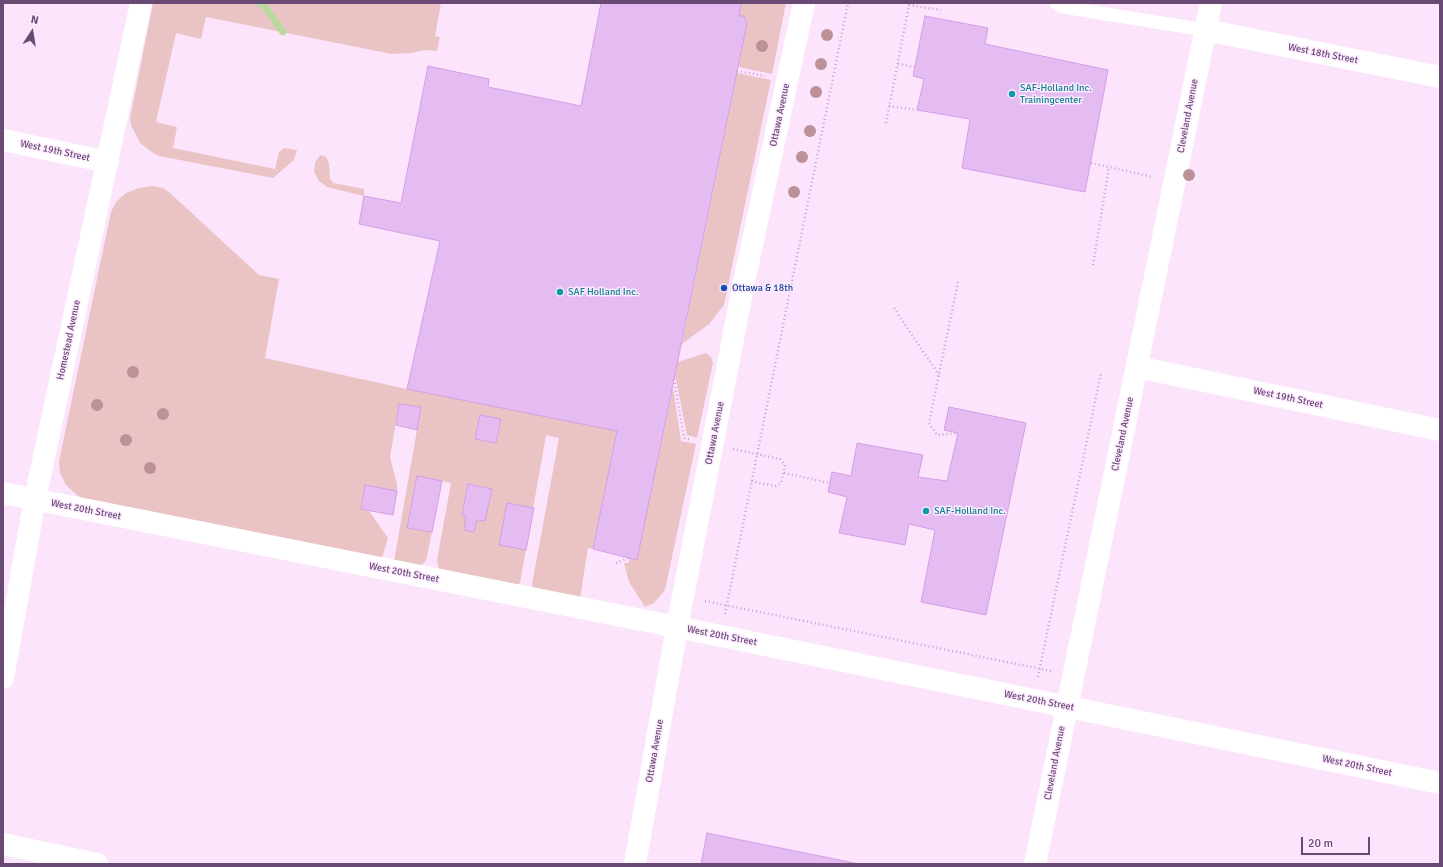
<!DOCTYPE html>
<style>
body{margin:0}
#map{position:relative;width:1443px;height:867px;overflow:hidden;background:#fce5fc;font-family:Signika,sans-serif}
canvas{display:block}
.frame{position:absolute;inset:0;border:4px solid #694a75;pointer-events:none}
.north{position:absolute;left:12px;top:12px;width:40px;height:40px;-webkit-text-stroke:3px #feebff;paint-order:stroke;rotate:12deg;font-size:11px;font-weight:700;line-height:16px;text-align:center;color:#694a75}
.north::after{content:'';display:block;margin:auto;width:14px;height:18px;background:#694a75;clip-path:polygon(50% 0,100% 100%,50% 72%,0 100%)}
.scale{position:absolute;left:1301px;top:837px;width:69px;height:18px;box-sizing:border-box;border:2px solid #694a75;border-top:0;padding-left:5px;font-size:12px;line-height:14px;white-space:nowrap;color:#694a75;-webkit-text-stroke:3px #feebff;paint-order:stroke}
</style>
<div id="map">
<canvas width="1443" height="867"></canvas>
<div class="frame"></div>
<div class="north">N</div>
<div class="scale">20 m</div>
</div>
<script>
const ctx = document.querySelector('canvas').getContext('2d');
ctx.lineJoin = 'round';
function fillPath(path, color) { ctx.fillStyle = color; ctx.fill(path, 'evenodd'); }
const poly = rows => new Path2D(rows.map(r => 'M' + r).join(''));
function stroke(path, color, width, dash) { ctx.strokeStyle = color; ctx.lineWidth = width; ctx.lineCap = dash ? 'butt' : 'round'; ctx.setLineDash(dash || []); ctx.stroke(path); }
function write(font, color, halo, rows, align = 'center') {
  ctx.font = font + ' Signika,sans-serif'; ctx.lineWidth = 3; ctx.setLineDash([]); ctx.textBaseline = 'middle'; ctx.strokeStyle = halo; ctx.fillStyle = color; for (const [text, x, y, turn = 0] of rows) {
    ctx.save(); ctx.translate(x, y); ctx.rotate((+turn || 0) * Math.PI / 180); ctx.textAlign = isNaN(turn) ? turn : align; if (halo) ctx.strokeText(text, 0, 0); ctx.fillText(text, 0, 0); ctx.restore();
  }
}
fillPath(poly([
 [153,3,441,3,435,36,440,37,437,51,425,50,411,53,392,54,206,17,201,39,176,33,156,122,177,127,173,148,275,169,279,152,284,148,297,150,294,160,273,178,159,156,150,151,140,143,131,125,130,118],
 [741,3,786,3,772,74,738,67,747,23,744,16,739,16],
 [737,73,771,80,724,305,709,324,682,344],
 [320,155,326,157,329,163,330,179,334,183,364,189,364,196,327,187,319,181,314,172,315,163],
 [153,186,163,188,170,193,259,275,279,279,265,358,407,389,617,431,593,549,588,548,580,598,534,590,532,584,559,438,546,435,520,583,516,586,439,570,437,560,451,483,442,481,417,477,407,528,432,532,426,561,419,567,394,561,421,407,399,404,390,457,397,484,397,491,365,485,361,509,369,511,388,538,382,558,86,500,78,496,66,485,60,473,59,461,111,212,116,202,126,193,139,188],
 [480,415,501,420,496,443,475,439],
 [468,484,492,489,485,521,477,520,474,532,464,530,466,516,462,515],
 [706,353,711,357,713,363,697,438,687,435,675,375,678,362],
 [673,387,681,441,696,444,665,590,654,603,645,607,629,582,624,563,628,563,630,558,637,559]
]), '#eac3c5');
stroke(poly([
 [259,3,266,8,283,32]
]), '#bad89f', 7);
const building = poly([
 [601,3,741,3,739,16,744,16,747,23,637,560,593,549,617,431,407,389,440,241,359,224,364,196,401,203,428,66,489,79,488,87,581,106,601,3],
 [925,16,988,28,985,44,1108,70,1085,192,962,168,970,119,917,110,924,79,913,76,925,16],
 [399,404,421,407,417,430,396,425,399,404],
 [949,407,1026,423,986,615,921,602,935,530,909,524,905,545,839,533,847,497,828,492,832,472,851,476,857,443,923,455,918,477,947,481,958,433,944,430,949,407],
 [480,415,501,419,496,443,475,439,480,415],
 [417,476,442,481,432,532,407,528,417,476],
 [468,484,492,489,485,521,477,520,474,532,464,530,466,516,462,515,468,484],
 [365,485,397,491,393,515,361,509,365,485],
 [507,503,534,508,526,550,499,545,507,503],
 [707,833,859,864,701,864,707,833]
]);
fillPath(building, '#e5bcf2');
stroke(building, '#d39de5', 1);
stroke(poly([
 [898,64,915,67],
 [737,71,765,76],
 [889,106,917,110],
 [886,123,909,5,941,10],
 [1091,163,1153,177],
 [1093,265,1109,167],
 [958,282,929,423,937,435,958,433],
 [894,308,939,375],
 [674,379,684,438,691,440],
 [733,449,780,459,785,465,781,483,776,486,751,481],
 [784,473,830,483],
 [616,563,628,558],
 [705,601,1051,671],
 [725,614,848,3],
 [1038,677,1101,373]
]), '#c99fd7', 2.5, [1, 3]);
stroke(poly([
 [1056,3,1063,7,1205,30]
]), '#fff', 13);
stroke(poly([
 [1205,30,1440,77],
 [3,140,108,162],
 [1137,367,1440,430],
 [3,493,677,627,1440,783],
 [3,678,35,499,141,3],
 [3,844,97,864],
 [1035,864,1211,3]
]), '#fff', 22);
stroke(poly([
 [635,864,677,627,744,282,804,3]
]), '#fff', 22);
ctx.fillStyle = '#bc9198';
for (const [x, y] of [
 [827,35],
 [762,46],
 [821,64],
 [816,92],
 [810,131],
 [802,157],
 [1189,175],
 [794,192],
 [133,372],
 [97,405],
 [163,414],
 [126,440],
 [150,468]
]) { ctx.beginPath(); ctx.arc(x, y, 6, 0, 2 * Math.PI); ctx.fill(); }
for (const [x, y, r, color] of [
 [1012,94,4,"#0f9aa8"],
 [724,288,4,"#1a4fb4"],
 [560,292,4,"#0f9aa8"],
 [926,511,4,"#0f9aa8"]
]) { const dot = new Path2D(); dot.arc(x, y, r, 0, 2 * Math.PI); ctx.fillStyle = color; ctx.fill(dot); stroke(dot, '#feebff', 1.5); }
write('10px', '#694a75', '#feebff', [
 ["West 18th Street",1323,54,11],
 ["Ottawa Avenue",780,115,-78],
 ["Cleveland Avenue",1188,116,-79],
 ["West 19th Street",55,151,12],
 ["Homestead Avenue",69,340,-78],
 ["West 19th Street",1288,398,12],
 ["Ottawa Avenue",715,433,-79],
 ["Cleveland Avenue",1123,434,-78],
 ["West 20th Street",86,510,11],
 ["West 20th Street",404,573,11],
 ["West 20th Street",722,636,11],
 ["West 20th Street",1039,701,11],
 ["Ottawa Avenue",655,751,-80],
 ["Cleveland Avenue",1055,763,-79],
 ["West 20th Street",1357,766,12]
]);
write('10px', '#0d838f', '#feebff', [
 ["SAF-Holland Inc.",1020,88],
 ["Trainingcenter",1020,100],
 ["SAF Holland Inc.",568,292],
 ["SAF-Holland Inc.",934,511]
], 'left');
write('10px', '#164399', '#feebff', [
 ["Ottawa & 18th",732,288]
], 'left');
</script>
